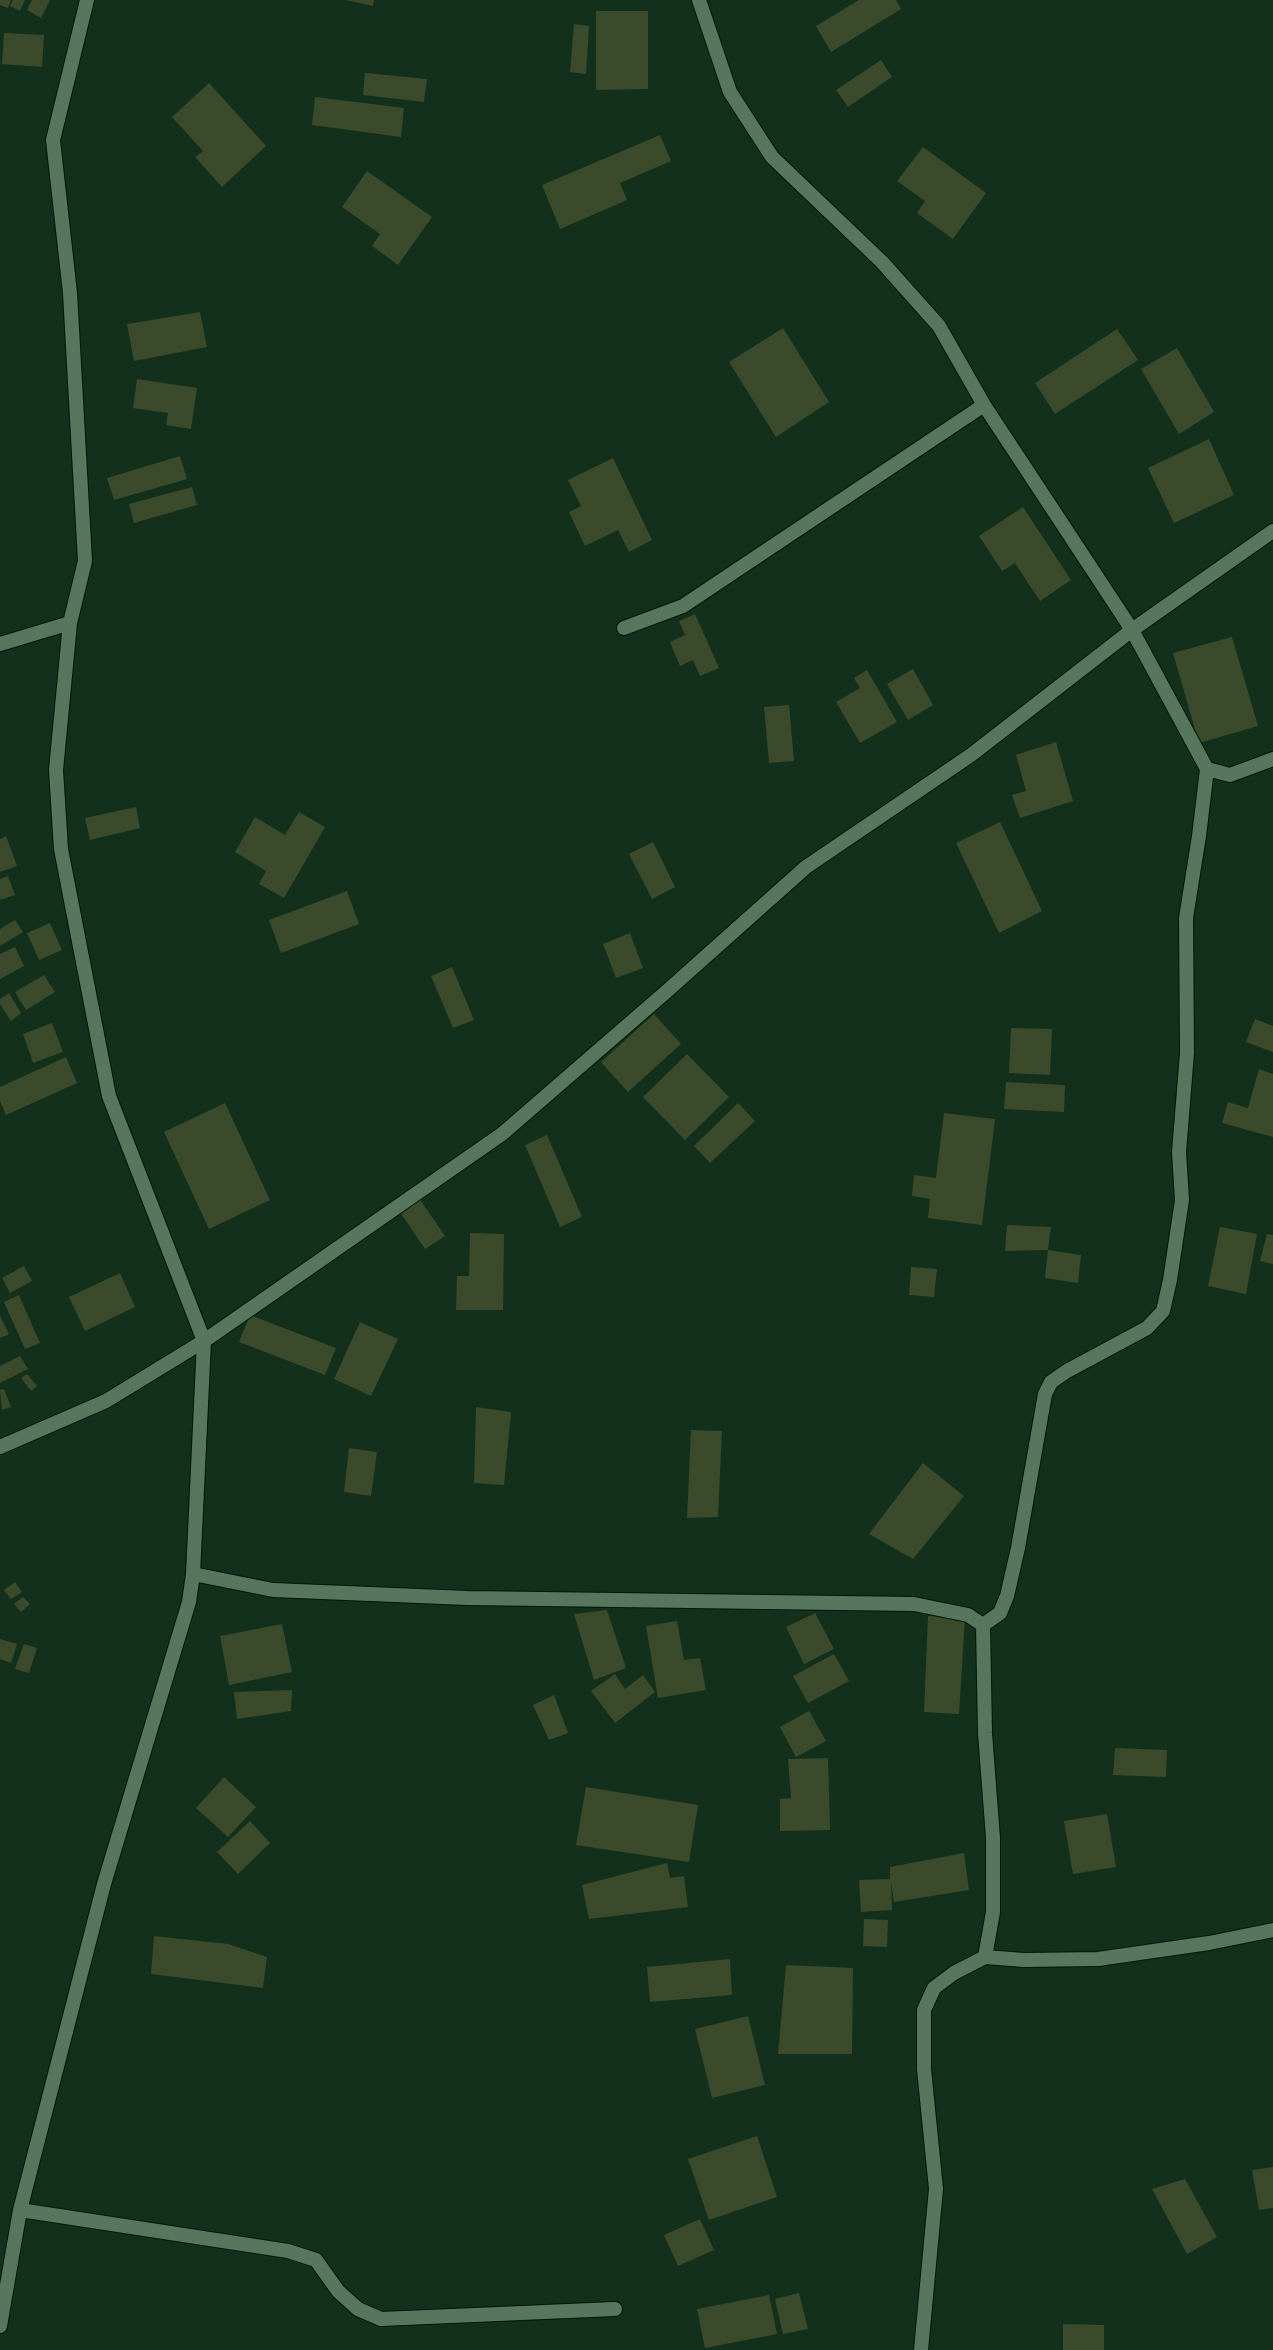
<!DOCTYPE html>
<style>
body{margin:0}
canvas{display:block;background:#12301b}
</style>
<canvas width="1273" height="2350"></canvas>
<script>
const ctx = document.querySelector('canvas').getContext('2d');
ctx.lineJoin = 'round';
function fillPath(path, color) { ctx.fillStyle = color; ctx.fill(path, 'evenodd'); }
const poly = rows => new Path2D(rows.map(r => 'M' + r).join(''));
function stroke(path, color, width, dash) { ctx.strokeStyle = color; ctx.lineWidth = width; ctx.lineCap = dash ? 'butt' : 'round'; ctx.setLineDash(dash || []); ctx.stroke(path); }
fillPath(poly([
 [0,0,11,0,8,8,0,5],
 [13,0,25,0,20,11,10,6],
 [32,0,50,0,41,18,27,10],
 [346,0,374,0,373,6],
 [859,0,896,0,901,9,831,52,816,26],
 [596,11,648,11,648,89,596,90],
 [574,24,589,26,586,74,570,72],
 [4,33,44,35,42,67,2,64],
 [881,60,892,77,848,107,836,90],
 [365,73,427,79,424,102,363,95],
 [209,83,266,146,222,187,195,157,203,151,172,117],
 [315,97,404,108,401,137,312,125],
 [660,135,671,161,620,183,627,200,560,229,542,185],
 [923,147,986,193,953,239,917,213,925,201,897,181],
 [367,171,432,217,398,265,372,246,380,234,342,207],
 [200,312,207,347,134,361,127,324],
 [783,328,829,402,776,437,729,362],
 [1117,329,1138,360,1055,414,1035,383],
 [1177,348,1214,412,1179,434,1141,369],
 [137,379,197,388,191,429,166,425,168,413,133,408],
 [1209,439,1234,495,1174,523,1148,468],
 [180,456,187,479,114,500,107,478],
 [613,458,652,540,629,552,618,530,585,546,569,512,581,506,568,480],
 [192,487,197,505,134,523,129,504],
 [1023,507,1071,580,1040,601,1015,563,1002,571,979,536],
 [695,614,719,668,700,676,693,660,680,666,670,642,685,635,679,621],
 [1232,637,1258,726,1199,743,1173,653],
 [913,669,933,705,908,720,887,684],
 [867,670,897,722,860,743,836,702,860,688,854,678],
 [789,705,794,761,769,763,764,707],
 [1056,742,1073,801,1020,818,1012,795,1026,791,1016,755],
 [136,807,140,828,90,840,85,818],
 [299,812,325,827,284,898,259,884,266,871,235,852,255,817,285,835],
 [1000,822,1042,911,999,933,956,843],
 [6,836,17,866,0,872,0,839],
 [653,842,675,887,652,899,629,854],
 [8,876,15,895,0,900,0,879],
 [347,891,359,924,281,953,269,920],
 [15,920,23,932,0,946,0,929],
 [50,923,62,950,39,960,27,933],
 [630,933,643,968,616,978,603,944],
 [15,947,24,966,0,979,0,954],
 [452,967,474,1020,453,1028,431,976],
 [44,975,55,992,26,1010,15,992],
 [9,993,21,1013,11,1021,0,1004,0,999],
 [654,1014,681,1044,628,1092,601,1062],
 [1255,1019,1273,1026,1273,1052,1246,1042],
 [52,1023,63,1052,33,1063,23,1034],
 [1011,1028,1052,1029,1050,1075,1009,1073],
 [687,1054,729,1097,685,1140,643,1097],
 [66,1057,77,1083,6,1115,0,1101,0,1087],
 [1259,1069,1273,1074,1273,1137,1222,1123,1228,1102,1248,1108],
 [1006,1082,1065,1085,1064,1112,1004,1109],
 [225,1103,270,1200,209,1229,164,1132],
 [738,1103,755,1121,710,1163,694,1146],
 [944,1113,995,1119,982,1225,928,1218,930,1199,912,1196,914,1175,936,1178],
 [547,1135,582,1217,560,1227,525,1145],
 [419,1198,445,1236,425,1249,400,1212],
 [1007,1225,1051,1227,1048,1250,1081,1255,1078,1283,1045,1278,1048,1250,1005,1251],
 [1220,1227,1257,1234,1246,1294,1208,1286],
 [470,1233,504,1234,503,1310,456,1310,457,1276,469,1276],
 [1267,1234,1273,1235,1273,1264,1260,1261],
 [24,1266,32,1281,10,1293,2,1278],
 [911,1267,937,1269,934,1297,909,1295],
 [120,1273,135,1307,85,1331,69,1297],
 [19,1295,40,1343,25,1349,4,1302],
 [250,1315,336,1348,325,1375,239,1342],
 [0,1316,9,1334,0,1338],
 [360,1322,398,1339,371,1396,334,1379],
 [20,1356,28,1369,0,1383,0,1366],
 [27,1374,37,1386,31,1391,21,1378],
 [4,1389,11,1407,2,1410,0,1390],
 [476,1407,511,1412,504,1485,474,1483],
 [691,1430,722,1431,718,1517,687,1518],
 [349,1448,377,1452,371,1496,344,1492],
 [923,1463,964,1496,913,1559,869,1534],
 [15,1582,22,1592,11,1599,4,1590],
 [23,1597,30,1604,21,1612,14,1604],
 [607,1610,626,1668,594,1680,574,1614],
 [815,1613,834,1649,804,1664,786,1627],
 [928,1616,965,1617,959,1714,924,1712],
 [677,1621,684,1660,700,1658,706,1690,658,1698,646,1626],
 [282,1624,292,1672,229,1685,220,1636],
 [0,1639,17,1644,11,1663,0,1659],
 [24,1644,37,1648,29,1673,15,1669],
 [834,1654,849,1681,808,1703,793,1676],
 [615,1674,625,1689,643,1675,655,1692,615,1723,591,1691],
 [292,1690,291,1711,237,1719,234,1692],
 [554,1695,568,1733,549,1740,533,1705],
 [809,1711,826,1741,796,1757,780,1727],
 [1115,1748,1167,1750,1166,1777,1113,1775],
 [828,1758,830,1830,780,1831,780,1799,791,1798,788,1759],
 [224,1777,256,1807,228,1837,196,1808],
 [586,1787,698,1805,689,1862,576,1845],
 [1107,1814,1116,1867,1073,1874,1064,1821],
 [250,1821,270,1843,238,1874,217,1852],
 [964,1853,969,1890,894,1902,891,1882,892,1910,861,1912,859,1880,890,1879,890,1867],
 [667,1863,670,1878,684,1876,688,1907,589,1919,582,1885],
 [864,1919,888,1920,887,1947,863,1946],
 [154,1936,228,1944,267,1957,263,1988,151,1974],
 [730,1959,732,1995,650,2002,647,1967],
 [786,1965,853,1968,852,2054,778,2054],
 [748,2016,765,2085,712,2098,695,2029],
 [757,2136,777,2197,709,2220,688,2159],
 [1273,2167,1273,2208,1259,2210,1252,2170],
 [1185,2179,1217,2237,1187,2254,1152,2189],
 [700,2219,714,2250,678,2266,664,2235],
 [799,2293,808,2329,783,2334,775,2299],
 [769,2295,777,2334,705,2348,697,2309],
 [1063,2324,1104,2325,1104,2350,1063,2350]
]), '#3a4a2b');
const minor = poly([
 [699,0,730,92,772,157,882,262,939,326,984,405,1132,630,1207,769,1230,775,1273,759],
 [624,628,683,606,984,405],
 [0,644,70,623],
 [0,1447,106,1401,204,1341,502,1134,667,991,806,867,971,755,1132,630,1273,531],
 [193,1574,273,1590,467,1598,914,1604,968,1615,983,1625,985,1733,993,1838,993,1912,985,1957,954,1973,934,1988,924,2010,924,2069,936,2189,921,2350],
 [983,1625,1000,1613,1007,1596,1018,1548,1045,1394,1051,1382,1067,1371,1147,1328,1163,1311,1170,1280,1182,1200,1179,1152,1187,1053,1186,918,1199,836,1207,769],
 [985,1957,1024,1960,1098,1959,1209,1943,1273,1930],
 [20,2210,288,2251,316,2260,338,2291,358,2309,381,2319,615,2309],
 [0,2326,20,2210,104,1884,189,1602,193,1574,204,1341,109,1096,61,849,56,770,70,623,85,561,70,293,53,140,87,0]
]);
stroke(minor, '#001805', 16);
stroke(minor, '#56765e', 14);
</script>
